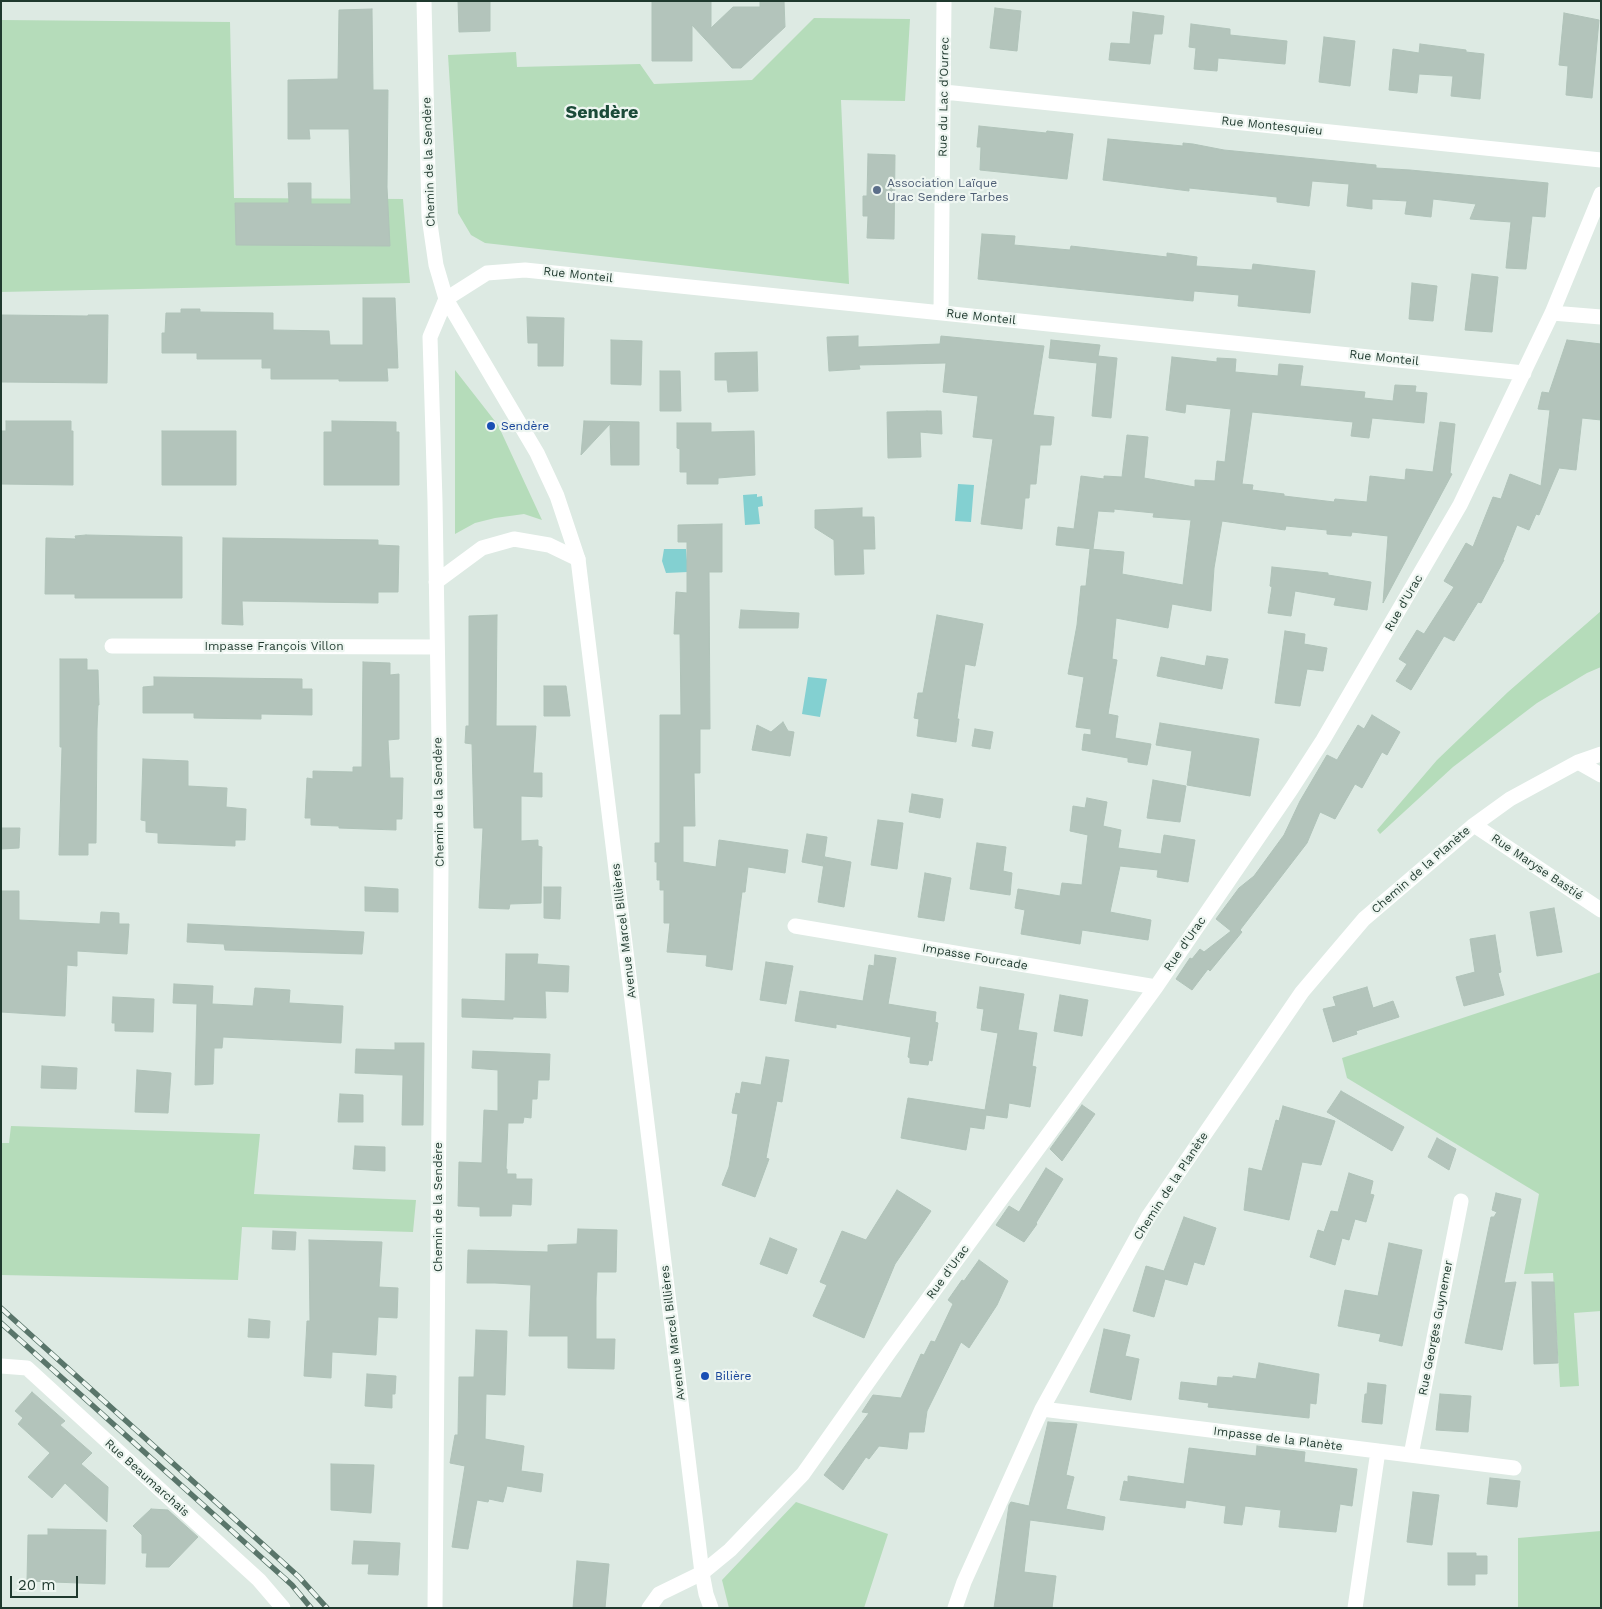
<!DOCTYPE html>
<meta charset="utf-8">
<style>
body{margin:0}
#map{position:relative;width:1602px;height:1609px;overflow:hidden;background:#ddeae3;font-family:"Work Sans",sans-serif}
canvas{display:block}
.frame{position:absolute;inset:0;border:2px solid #1f392e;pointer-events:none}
.scale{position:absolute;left:10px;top:1576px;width:68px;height:22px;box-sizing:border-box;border:2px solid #1f392e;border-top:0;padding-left:6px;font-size:15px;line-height:18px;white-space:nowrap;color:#1f392e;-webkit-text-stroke:4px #eef6f1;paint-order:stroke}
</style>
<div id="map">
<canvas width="1602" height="1609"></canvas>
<div class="frame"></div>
<div class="scale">20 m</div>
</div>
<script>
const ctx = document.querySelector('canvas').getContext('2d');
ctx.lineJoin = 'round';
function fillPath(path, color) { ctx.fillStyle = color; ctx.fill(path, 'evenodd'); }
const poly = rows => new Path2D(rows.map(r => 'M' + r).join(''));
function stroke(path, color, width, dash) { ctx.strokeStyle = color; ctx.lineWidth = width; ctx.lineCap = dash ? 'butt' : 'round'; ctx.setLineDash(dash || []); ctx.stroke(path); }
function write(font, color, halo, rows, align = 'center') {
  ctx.font = font + ' "Work Sans",sans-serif'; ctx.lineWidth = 4.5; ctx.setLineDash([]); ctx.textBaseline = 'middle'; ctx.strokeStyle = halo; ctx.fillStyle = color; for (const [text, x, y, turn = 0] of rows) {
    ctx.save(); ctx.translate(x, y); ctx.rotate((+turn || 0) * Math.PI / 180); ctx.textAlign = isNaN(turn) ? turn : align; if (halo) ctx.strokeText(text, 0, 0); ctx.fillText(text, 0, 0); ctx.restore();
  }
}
fillPath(poly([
 [814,18,910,19,905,101,841,100,849,284,485,243,471,235,458,213,448,55,516,52,517,67,640,64,654,84,752,80],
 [1,20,230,22,234,198,403,199,410,283,1,292],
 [455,370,498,425,542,520,524,514,495,518,475,523,455,534],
 [1601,611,1601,667,1587,673,1537,703,1453,767,1380,834,1377,830,1437,760,1508,692],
 [1601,972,1601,1311,1574,1313,1579,1386,1560,1387,1553,1273,1524,1274,1539,1194,1347,1078,1342,1058],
 [11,1126,260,1134,254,1194,416,1200,413,1232,242,1227,238,1280,1,1275,1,1143,9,1143],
 [796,1502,888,1534,864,1608,729,1608,722,1580],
 [1601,1531,1601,1608,1518,1608,1518,1538]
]), '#b5dcba');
fillPath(poly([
 [958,484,974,485,971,522,955,521],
 [757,494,757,497,762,496,763,506,758,507,760,524,745,525,743,495],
 [664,549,686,549,688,572,666,573,662,561],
 [808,677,827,679,820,717,802,714]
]), '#83d0d1');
const building = poly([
 [458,1,490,1,490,31,459,32,458,1],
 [652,1,711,1,711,28,733,7,760,7,760,1,784,1,785,27,741,68,732,68,692,25,692,61,652,61,652,1],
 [995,8,1021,11,1017,51,990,48,995,8],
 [372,9,373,90,388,90,387,187,390,246,236,245,235,203,289,203,288,183,311,183,311,204,351,204,349,129,309,129,310,139,288,139,288,80,338,79,339,10,372,9],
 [1133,12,1164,16,1162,34,1154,34,1150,64,1109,60,1111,43,1130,44,1133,12],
 [1564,13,1599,20,1592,98,1566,95,1568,66,1559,65,1564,13],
 [1191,24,1230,29,1230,35,1287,41,1285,64,1218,58,1217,71,1194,69,1196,48,1189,47,1191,24],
 [1324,37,1355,41,1350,86,1319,82,1324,37],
 [1420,44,1466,50,1466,52,1484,54,1480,99,1451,96,1453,76,1419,74,1417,93,1389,90,1393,49,1419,53,1420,44],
 [979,126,1046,133,1047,131,1073,134,1067,179,980,170,981,147,977,147,979,126],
 [1108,139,1183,146,1183,143,1193,144,1224,150,1376,165,1376,168,1410,170,1548,183,1545,217,1532,216,1526,269,1506,268,1511,222,1470,219,1476,204,1433,199,1431,217,1405,214,1407,201,1372,199,1372,209,1347,206,1349,184,1312,181,1309,206,1277,202,1277,197,1189,188,1189,191,1103,180,1108,139],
 [868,154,895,155,894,239,867,238,868,216,863,216,863,196,867,196,868,154],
 [982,234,1015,236,1014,245,1070,250,1071,246,1167,257,1167,253,1197,257,1196,266,1252,270,1253,264,1315,271,1310,313,1238,306,1239,295,1194,291,1193,301,978,279,982,234],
 [1472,274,1498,277,1492,332,1465,330,1472,274],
 [1412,283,1437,286,1433,321,1409,319,1412,283],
 [363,298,395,298,398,368,387,368,388,381,339,381,339,379,271,379,271,368,262,368,262,359,197,359,197,353,162,353,162,333,165,333,166,313,181,313,181,309,200,309,200,312,273,313,273,330,329,331,330,345,363,345,363,298],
 [1,315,88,316,88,315,108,315,107,383,1,382,1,315],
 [527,317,564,318,563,366,538,366,538,343,528,343,527,317],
 [858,336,858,347,940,344,941,336,1044,346,1033,415,1054,417,1051,445,1040,445,1036,484,1030,484,1029,498,1025,498,1022,529,981,524,993,439,973,437,978,396,943,392,946,363,859,365,860,369,829,371,827,337,858,336],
 [611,340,642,341,641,385,611,384,611,340],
 [1051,340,1100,345,1098,356,1117,358,1111,418,1092,416,1097,363,1049,358,1051,340],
 [1567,340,1601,344,1601,420,1582,418,1576,470,1559,468,1539,515,1536,514,1529,530,1517,525,1503,560,1504,560,1481,603,1478,602,1454,641,1444,636,1411,690,1396,681,1407,664,1399,659,1417,630,1424,634,1454,587,1444,581,1466,543,1473,547,1493,497,1501,499,1510,474,1541,486,1550,410,1538,409,1542,392,1549,393,1567,340],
 [757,352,758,391,728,392,727,380,715,380,715,353,757,352],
 [1172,357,1217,362,1217,358,1236,359,1235,372,1278,376,1279,364,1303,366,1300,386,1365,392,1364,398,1393,401,1395,385,1416,386,1415,392,1427,393,1424,423,1372,418,1369,438,1351,436,1353,422,1252,412,1242,484,1253,485,1252,490,1284,494,1284,496,1334,502,1335,499,1367,502,1370,476,1405,480,1406,469,1433,472,1440,422,1455,424,1450,473,1452,474,1383,603,1388,536,1352,532,1351,536,1327,534,1327,530,1286,526,1285,530,1222,521,1214,568,1211,611,1172,604,1168,628,1116,618,1112,659,1117,660,1108,714,1118,716,1115,738,1151,744,1147,765,1128,762,1128,758,1082,750,1084,734,1091,735,1091,729,1076,727,1084,677,1068,674,1077,625,1081,586,1086,586,1090,549,1124,552,1122,574,1183,585,1191,520,1153,517,1154,513,1114,509,1114,512,1098,511,1093,549,1056,545,1058,527,1074,529,1081,476,1104,479,1104,476,1122,477,1127,435,1148,437,1144,478,1195,487,1195,480,1215,481,1217,461,1225,462,1231,409,1186,404,1185,413,1166,410,1172,357],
 [660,371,680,371,681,411,660,411,660,371],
 [927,411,941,411,942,434,920,432,921,457,888,458,887,412,927,411],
 [6,421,71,421,71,431,73,431,73,485,1,484,1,431,6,431,6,421],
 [332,421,396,422,396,432,399,432,399,485,324,485,324,432,332,432,332,421],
 [584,421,639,422,639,465,611,465,610,424,581,455,584,421],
 [677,423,711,423,711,432,754,431,755,475,718,478,718,484,687,484,687,472,680,472,680,449,677,448,677,423],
 [162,431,236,431,236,485,162,485,162,431],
 [862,508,862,517,874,517,875,549,863,549,864,574,835,575,834,540,815,528,815,510,862,508],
 [722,524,722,572,709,572,710,729,700,729,700,773,694,773,695,826,683,826,683,862,716,867,719,840,788,850,785,873,748,867,745,892,742,892,732,970,706,966,707,955,667,952,670,923,664,923,664,890,660,890,660,880,657,880,657,862,655,862,655,843,660,843,660,715,681,715,680,634,674,634,676,592,687,593,687,542,678,542,678,525,722,524],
 [86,535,182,537,182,598,75,598,75,594,45,594,46,538,76,539,75,536,86,535],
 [223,538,378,540,378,545,399,546,398,592,378,592,378,603,242,601,243,625,222,624,223,538],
 [1272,567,1328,573,1328,575,1371,582,1367,610,1334,605,1336,598,1295,591,1291,616,1268,613,1272,587,1270,586,1272,567],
 [741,610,799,613,798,628,739,628,741,610],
 [497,615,496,726,536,726,533,773,542,773,542,797,521,796,521,841,538,840,538,846,542,847,541,903,510,904,509,909,479,908,483,828,474,828,472,744,465,743,466,726,469,726,469,616,497,615],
 [937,615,983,624,975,666,965,664,957,719,959,719,956,742,917,736,919,719,914,718,918,693,923,693,937,615],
 [1285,631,1305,634,1304,644,1327,648,1323,671,1307,669,1300,706,1275,703,1285,631],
 [1207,656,1228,659,1222,689,1157,676,1161,657,1205,666,1207,656],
 [60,659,87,659,87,670,98,670,99,705,98,705,97,729,96,843,88,843,88,855,59,855,62,747,60,747,60,659],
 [363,662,390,663,390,675,399,674,399,739,388,740,390,778,403,778,402,819,396,819,396,830,339,828,339,826,311,825,311,818,305,818,307,778,313,779,313,771,353,772,353,767,362,767,363,662],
 [154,677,302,679,302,689,312,689,312,715,261,714,261,719,194,718,194,713,143,713,143,687,154,686,154,677],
 [544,686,566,686,570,716,544,716,544,686],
 [1372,715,1400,732,1387,755,1382,752,1362,788,1355,784,1335,819,1320,812,1307,843,1240,930,1242,932,1210,971,1208,969,1192,990,1176,979,1190,958,1192,959,1200,949,1204,952,1231,931,1216,919,1239,888,1254,876,1284,835,1300,801,1327,755,1337,760,1358,725,1364,729,1372,715],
 [783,722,788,731,794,732,790,756,752,750,757,725,771,732,783,722],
 [1160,723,1259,739,1250,796,1187,785,1192,751,1156,745,1160,723],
 [975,729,993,732,990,749,972,746,975,729],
 [143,759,188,761,188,786,227,788,226,807,246,809,245,840,235,840,235,846,158,843,158,833,146,832,146,821,141,820,143,759],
 [1153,780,1186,786,1180,822,1147,818,1153,780],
 [912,794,943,799,940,818,909,812,912,794],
 [1087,798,1107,802,1103,826,1121,830,1118,848,1161,854,1164,835,1195,840,1188,882,1157,877,1158,870,1120,866,1110,912,1151,920,1148,940,1082,930,1080,944,1021,934,1025,910,1015,908,1018,889,1060,896,1062,883,1082,885,1088,835,1070,831,1073,806,1085,808,1087,798],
 [878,820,903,823,897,869,871,865,878,820],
 [1,828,20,828,19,848,1,849,1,828],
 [807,834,827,837,823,866,802,862,807,834],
 [977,843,1006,847,1003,871,1012,873,1010,895,970,889,977,843],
 [825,857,851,862,844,907,818,902,825,857],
 [925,873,951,878,944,921,918,917,925,873],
 [365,887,398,889,398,912,365,911,365,887],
 [544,887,561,887,560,919,544,918,544,887],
 [1,891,19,891,19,920,100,924,101,912,119,913,119,924,129,924,127,954,77,951,77,966,67,965,65,1016,1,1012,1,891],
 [1554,908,1562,952,1537,956,1530,912,1554,908],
 [188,924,364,932,362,954,225,950,224,944,187,942,188,924],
 [1495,935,1501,972,1498,973,1504,995,1464,1006,1456,977,1475,972,1470,939,1495,935],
 [506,954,538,954,537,964,569,966,568,992,545,991,546,1018,513,1017,513,1019,462,1017,462,999,505,1001,506,954],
 [875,955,896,958,888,1004,936,1012,935,1022,938,1023,932,1061,929,1060,928,1065,910,1063,910,1058,908,1057,911,1037,836,1024,836,1028,795,1021,800,991,863,1001,869,965,874,966,875,955],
 [766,962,793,966,786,1004,760,1000,766,962],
 [174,984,213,986,212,1004,253,1006,255,988,290,990,289,1003,343,1006,341,1043,223,1037,222,1048,214,1048,213,1084,195,1085,197,1004,173,1003,174,984],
 [980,987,1024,994,1018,1030,1037,1033,1032,1066,1036,1067,1030,1107,1009,1103,1007,1118,986,1115,984,1129,970,1127,966,1150,901,1138,908,1098,985,1110,998,1033,981,1030,984,1009,977,1008,980,987],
 [1367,987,1373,1008,1393,1001,1399,1017,1356,1031,1357,1034,1333,1042,1323,1009,1336,1006,1333,997,1367,987],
 [1060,995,1088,1000,1082,1036,1054,1031,1060,995],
 [113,997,154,999,153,1032,115,1031,115,1023,112,1023,113,997],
 [395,1043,424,1043,423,1125,402,1125,403,1075,355,1073,356,1049,395,1050,395,1043],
 [473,1051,550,1054,549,1080,538,1080,537,1099,532,1099,531,1118,524,1117,523,1123,508,1123,506,1169,507,1169,507,1174,516,1174,516,1179,532,1179,531,1205,512,1204,511,1216,480,1216,480,1207,458,1206,459,1162,482,1163,484,1110,498,1111,498,1070,472,1068,473,1051],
 [766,1057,789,1060,782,1102,777,1101,766,1158,769,1159,755,1197,722,1185,729,1167,735,1133,738,1114,732,1113,736,1093,740,1094,742,1082,761,1085,766,1057],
 [42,1066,77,1068,76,1089,41,1088,42,1066],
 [137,1070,171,1073,168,1113,135,1112,137,1070],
 [1341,1091,1404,1127,1392,1151,1327,1112,1341,1091],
 [340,1094,363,1095,363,1122,338,1122,340,1094],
 [1082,1105,1095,1114,1062,1161,1050,1149,1082,1105],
 [1283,1106,1335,1121,1321,1165,1302,1162,1289,1220,1244,1210,1249,1168,1262,1171,1276,1120,1279,1121,1283,1106],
 [1437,1138,1456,1149,1449,1170,1428,1157,1437,1138],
 [355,1146,385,1147,385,1171,353,1169,355,1146],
 [1046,1168,1063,1179,1036,1223,1037,1224,1024,1242,996,1225,1009,1206,1019,1212,1046,1168],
 [1349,1173,1373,1181,1370,1194,1374,1195,1366,1222,1355,1219,1349,1240,1342,1238,1335,1265,1310,1257,1318,1230,1324,1232,1331,1211,1338,1212,1349,1173],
 [897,1190,931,1211,895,1264,864,1338,813,1316,827,1285,820,1282,842,1231,866,1240,897,1190],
 [1496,1193,1521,1199,1504,1283,1516,1282,1502,1350,1465,1343,1491,1217,1494,1217,1497,1212,1492,1210,1496,1193],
 [1184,1217,1216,1228,1204,1265,1194,1262,1187,1285,1165,1279,1154,1317,1133,1311,1146,1266,1164,1271,1184,1217],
 [578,1229,617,1230,616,1272,597,1272,596,1298,596,1339,615,1339,614,1369,568,1368,568,1336,529,1336,531,1285,495,1283,467,1283,468,1250,548,1252,548,1245,577,1244,578,1229],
 [273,1231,296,1232,295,1250,272,1249,273,1231],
 [770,1238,797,1249,787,1274,760,1264,770,1238],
 [309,1240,382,1242,379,1287,398,1288,397,1318,378,1317,376,1355,332,1352,331,1378,304,1376,307,1321,310,1321,309,1240],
 [1389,1243,1422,1250,1402,1346,1379,1341,1381,1334,1338,1326,1345,1290,1378,1296,1389,1243],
 [979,1260,1008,1281,997,1305,969,1348,961,1342,927,1411,924,1432,909,1432,907,1449,879,1446,869,1459,866,1457,843,1490,824,1475,869,1413,862,1412,873,1395,901,1398,921,1354,924,1355,931,1341,935,1342,953,1304,948,1300,962,1280,964,1281,979,1260],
 [1532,1282,1554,1282,1558,1363,1534,1364,1532,1282],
 [249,1319,270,1321,269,1338,248,1337,249,1319],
 [1104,1329,1130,1335,1125,1356,1139,1359,1131,1400,1090,1392,1104,1329],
 [476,1330,507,1331,505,1395,486,1394,485,1439,524,1446,521,1471,543,1474,541,1492,507,1486,503,1502,489,1499,488,1502,477,1500,468,1549,452,1547,465,1466,450,1463,455,1435,458,1435,459,1377,474,1377,476,1330],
 [1259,1363,1319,1374,1316,1404,1310,1403,1309,1418,1208,1407,1209,1403,1179,1399,1181,1382,1217,1386,1218,1377,1233,1378,1233,1376,1256,1379,1259,1363],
 [367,1374,396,1376,395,1394,392,1394,392,1408,365,1406,367,1374],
 [1368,1383,1386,1385,1382,1424,1362,1422,1365,1394,1367,1394,1368,1383],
 [32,1392,65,1421,60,1425,92,1453,81,1464,108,1487,107,1522,65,1483,52,1498,28,1477,50,1453,18,1424,23,1418,15,1411,32,1392],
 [1440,1394,1471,1396,1468,1432,1436,1430,1440,1394],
 [1048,1422,1077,1424,1066,1475,1074,1477,1066,1509,1105,1517,1103,1530,1030,1520,1024,1572,1056,1576,1052,1608,994,1608,1009,1505,1011,1502,1029,1506,1048,1422],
 [1257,1446,1305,1452,1304,1462,1357,1469,1352,1506,1340,1504,1336,1532,1279,1527,1281,1510,1245,1506,1242,1525,1224,1523,1226,1506,1186,1500,1185,1508,1120,1500,1124,1481,1128,1482,1128,1476,1184,1484,1189,1448,1256,1456,1257,1446],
 [331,1464,374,1465,371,1513,331,1510,331,1464],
 [1490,1478,1520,1481,1517,1507,1487,1504,1490,1478],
 [1413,1492,1439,1495,1432,1545,1407,1542,1413,1492],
 [151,1509,168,1510,198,1537,169,1567,146,1567,147,1553,142,1553,142,1535,133,1526,151,1509],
 [48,1529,106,1530,105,1584,27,1581,28,1535,48,1535,48,1529],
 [354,1541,400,1543,398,1575,368,1574,369,1564,352,1564,354,1541],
 [1448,1553,1476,1553,1476,1556,1487,1556,1487,1574,1475,1574,1475,1585,1448,1585,1448,1553],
 [577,1561,609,1564,605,1608,573,1608,577,1561]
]);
fillPath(building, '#b3c4bb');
stroke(building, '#b0c3b9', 1);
stroke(poly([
 [944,92,1601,160],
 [941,312,944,1],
 [1552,313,1601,317],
 [436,582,482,548,514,539,549,545,578,559],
 [112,646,437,647],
 [1578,762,1601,775],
 [1474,825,1601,910],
 [795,926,1156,987],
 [1,1366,27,1368,259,1580,283,1608],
 [1042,1409,1514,1468],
 [1411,1455,1461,1201],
 [435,1608,441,865,435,501,430,337,446,299,487,273,525,270,1524,373],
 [649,1608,659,1594,702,1573,730,1550,803,1474,890,1351,1156,987,1292,788,1323,740,1460,505,1552,313,1601,194],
 [955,1608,964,1582,1042,1409,1148,1217,1302,992,1364,919,1474,825,1510,799,1578,762,1601,754],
 [1355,1608,1378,1451]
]), '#fff', 15);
stroke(poly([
 [424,1,429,217,436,265,446,299,537,453,557,496,578,559,702,1573,706,1594,711,1608]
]), '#fff', 15);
const rail = poly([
 [1,1308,299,1577,327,1608],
 [1,1323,292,1585,311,1608]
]);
stroke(rail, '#59756a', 5.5);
stroke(rail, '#eef6f1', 4, [11]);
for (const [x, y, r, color] of [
 [877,190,5,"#5c6f8a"],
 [491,426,5,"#1a4fb4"],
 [705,1376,5,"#1a4fb4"]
]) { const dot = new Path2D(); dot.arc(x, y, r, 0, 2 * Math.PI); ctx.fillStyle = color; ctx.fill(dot); stroke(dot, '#eef6f1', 2); }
write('12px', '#1f392e', '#eef6f1', [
 ["Rue du Lac d'Ourrec",944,97,-89],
 ["Rue Montesquieu",1272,126,6],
 ["Chemin de la Sendère",429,162,-92],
 ["Rue Monteil",578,275,6],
 ["Rue Monteil",981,317,6],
 ["Rue Monteil",1384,358,6],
 ["Rue d'Urac",1404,603,-60],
 ["Impasse François Villon",274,646],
 ["Chemin de la Sendère",439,802,-91],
 ["Rue Maryse Bastié",1537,867,34],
 ["Chemin de la Planète",1421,870,-41],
 ["Avenue Marcel Billières",624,931,-97],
 ["Rue d'Urac",1185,944,-55],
 ["Impasse Fourcade",975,957,10],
 ["Chemin de la Planète",1171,1186,-57],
 ["Chemin de la Sendère",438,1207,-90],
 ["Rue d'Urac",948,1272,-54],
 ["Rue Georges Guynemer",1436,1328,-79],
 ["Avenue Marcel Billières",673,1333,-97],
 ["Impasse de la Planète",1278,1439,7],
 ["Rue Beaumarchais",147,1478,42]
]);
write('12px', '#4e5e75', '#eef6f1', [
 ["Association Laïque",887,183],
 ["Urac Sendere Tarbes",887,197]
], 'left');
write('12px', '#164399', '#eef6f1', [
 ["Sendère",501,426],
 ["Bilière",715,1376]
], 'left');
write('bold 18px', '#1b4b39', '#eef6f1', [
 ["Sendère",602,113]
]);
</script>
